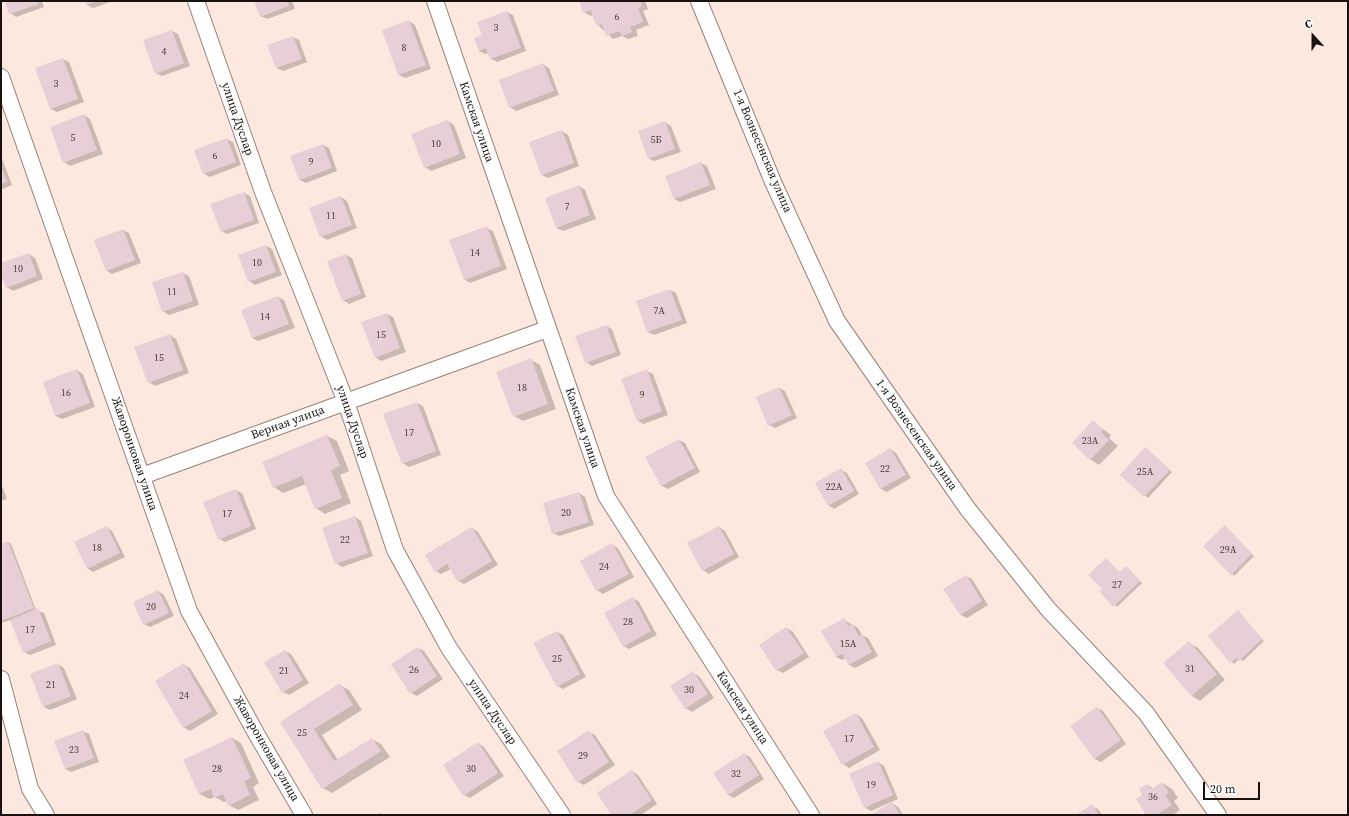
<!DOCTYPE html>
<meta charset="utf-8">
<style>
body{margin:0}
#map{position:relative;width:1349px;height:816px;overflow:hidden;background:#fce8df;font-family:"Source Serif 4",serif}
canvas{display:block}
.frame{position:absolute;inset:0;border:2px solid #19110d;pointer-events:none}
.north{position:absolute;left:1293px;top:16px;width:40px;height:40px;-webkit-text-stroke:3px #fff;paint-order:stroke;rotate:339deg;font-size:11px;font-weight:700;line-height:16px;text-align:center;color:#19110d}
.north::after{content:'';display:block;margin:auto;width:14px;height:18px;background:#19110d;clip-path:polygon(50% 0,100% 100%,50% 72%,0 100%)}
.scale{position:absolute;left:1203px;top:782px;width:57px;height:18px;box-sizing:border-box;border:2px solid #19110d;border-top:0;padding-left:5px;font-size:12px;line-height:14px;white-space:nowrap;color:#19110d;-webkit-text-stroke:3px #fff;paint-order:stroke}
</style>
<div id="map">
<canvas width="1349" height="816"></canvas>
<div class="frame"></div>
<div class="north">С</div>
<div class="scale">20 m</div>
</div>
<script>
const ctx = document.querySelector('canvas').getContext('2d');
ctx.lineJoin = 'round';
function fillPath(path, color) { ctx.fillStyle = color; ctx.fill(path, 'evenodd'); }
const poly = rows => new Path2D(rows.map(r => 'M' + r).join(''));
function stroke(path, color, width, dash) { ctx.strokeStyle = color; ctx.lineWidth = width; ctx.lineCap = dash ? 'butt' : 'round'; ctx.setLineDash(dash || []); ctx.stroke(path); }
function write(font, color, halo, rows, align = 'center') {
  ctx.font = font + ' "Source Serif 4",serif'; ctx.lineWidth = 3; ctx.setLineDash([]); ctx.textBaseline = 'middle'; ctx.strokeStyle = halo; ctx.fillStyle = color; for (const [text, x, y, turn = 0] of rows) {
    ctx.save(); ctx.translate(x, y); ctx.rotate((+turn || 0) * Math.PI / 180); ctx.textAlign = isNaN(turn) ? turn : align; if (halo) ctx.strokeText(text, 0, 0); ctx.fillText(text, 0, 0); ctx.restore();
  }
}
fillPath(poly([
 [6,1,42,1,44,7,16,17,10,13],
 [86,1,113,1,93,8,87,5],
 [255,1,292,1,295,9,267,19,261,16],
 [581,1,645,1,648,9,643,11,649,25,636,30,638,36,628,39,622,36,613,39,598,25,593,15,590,16,584,12],
 [507,12,513,15,526,51,497,62,491,59,489,53,485,54,479,51,483,36],
 [409,21,415,25,431,69,405,78,399,75,383,31],
 [172,31,178,34,190,66,162,76,156,73],
 [293,37,299,40,307,62,283,71,277,68,269,46],
 [63,59,69,62,84,102,57,112,51,109,36,69],
 [543,64,549,68,559,95,516,111,510,107],
 [84,115,90,119,103,154,70,166,64,162],
 [448,121,454,125,466,158,431,171,425,167],
 [665,122,671,126,681,152,654,161,648,158],
 [562,131,568,135,579,166,548,178,542,175],
 [227,139,233,142,241,165,210,177,203,173],
 [323,145,329,148,337,171,306,183,300,180,291,156],
 [1,156,12,185,1,190],
 [701,163,707,166,716,189,680,202,674,199],
 [579,186,585,190,596,219,563,231,557,228],
 [244,193,250,196,259,223,227,234,221,231],
 [341,197,347,201,357,228,327,240,321,236],
 [487,228,493,231,507,269,470,283,464,279],
 [123,230,129,233,141,263,112,274,106,270,95,240],
 [266,246,272,249,282,275,255,285,249,281],
 [29,254,35,258,43,279,13,291,7,287,1,271,1,265],
 [346,255,352,258,366,297,349,304,343,300],
 [183,273,189,276,199,305,169,315,163,311],
 [670,290,676,293,687,323,654,335,648,332,637,302],
 [278,297,284,300,295,328,258,341,252,338],
 [387,314,393,317,406,352,381,361,375,357],
 [606,326,612,329,621,355,592,366,586,362],
 [170,335,176,339,189,373,155,386,149,382],
 [531,360,540,365,556,409,523,421,514,416],
 [77,370,83,374,95,407,62,419,56,416,44,383],
 [647,371,653,374,668,415,643,424,637,420],
 [779,388,785,391,797,418,775,428,769,425,757,398],
 [417,403,423,406,441,455,409,467,403,463],
 [1093,422,1111,435,1109,438,1118,446,1099,465,1090,459],
 [327,436,337,441,349,471,340,475,351,503,325,514,316,508,306,484,283,493,274,487],
 [679,440,685,443,700,472,668,489,662,486,646,458],
 [1146,448,1172,472,1148,498,1121,475],
 [890,449,896,453,911,478,887,492,881,489,866,464],
 [841,470,847,473,859,494,834,509,828,505],
 [1,483,7,499,1,501],
 [235,490,242,493,256,529,225,542,219,539],
 [579,493,585,497,594,525,559,536,553,533],
 [355,517,361,521,373,556,342,567,336,563],
 [106,527,112,531,125,557,93,572,87,568],
 [719,527,725,531,739,557,709,574,703,570],
 [472,528,478,532,498,565,464,584,458,581,451,569,441,574,435,571],
 [1227,528,1254,556,1234,576,1232,574],
 [8,542,11,544,36,610,44,613,56,645,30,655,24,652,11,620,1,623,1,545],
 [612,545,618,548,634,577,603,594,597,590,581,561],
 [1106,559,1120,573,1126,567,1129,569,1142,583,1117,607,1103,589],
 [966,576,972,579,988,605,967,618,961,615,944,589],
 [158,591,164,595,174,616,150,627,144,624],
 [633,598,639,602,657,635,629,649,623,646],
 [1238,612,1264,641,1243,661,1239,659,1234,664,1209,636],
 [844,620,858,628,862,635,868,638,878,656,855,668,849,665,846,658,842,660,836,657],
 [787,628,793,632,809,657,783,673,777,670],
 [557,632,563,635,586,677,563,689,557,686],
 [1189,643,1198,648,1225,680,1200,701,1191,695],
 [418,648,424,651,443,679,417,696,411,693],
 [285,651,291,654,309,683,289,695,283,692],
 [58,664,64,668,77,699,50,710,44,707],
 [184,665,190,668,218,714,190,731,183,727],
 [693,673,699,676,714,698,692,712,686,708],
 [340,685,349,690,362,710,322,735,338,760,372,739,381,744,390,757,332,793,323,788,281,722],
 [1097,708,1103,711,1126,744,1101,762,1095,759,1071,726],
 [856,714,862,718,880,750,849,768,843,764],
 [83,731,89,734,99,762,71,772,65,769],
 [589,732,595,735,615,765,584,785,578,782],
 [232,738,241,743,259,783,253,787,259,800,238,810,229,805,227,801,224,802,215,797,209,799,200,794,184,760],
 [478,743,484,747,504,776,470,798,464,795],
 [744,754,750,757,764,779,734,798,728,795],
 [878,762,884,766,898,799,871,811,865,808],
 [632,771,638,775,657,804,641,815,612,815],
 [1162,783,1172,789,1178,798,1174,801,1180,810,1173,815,1148,815,1144,795,1147,785,1154,789],
 [892,803,898,807,903,815,873,815],
 [1092,806,1098,809,1102,815,1078,815],
 [380,813,384,815,377,815]
]), '#0003');
fillPath(poly([
 [5,1,38,1,39,4,9,14],
 [85,1,98,1,86,5],
 [254,1,288,1,289,6,260,17],
 [579,1,640,1,642,6,638,8,643,22,630,27,632,32,622,36,619,31,606,36,602,24,597,26,594,21,591,10,583,13],
 [507,11,521,48,490,59,486,48,479,51,474,38,482,35,477,22],
 [409,20,426,65,398,75,382,30],
 [172,30,184,63,155,74,143,40],
 [293,36,302,59,276,68,267,45],
 [63,58,78,99,50,109,35,68],
 [543,63,554,91,509,108,499,80],
 [84,114,97,150,63,163,50,127],
 [448,120,460,154,424,168,411,134],
 [665,121,675,149,648,159,638,131],
 [562,130,574,163,541,175,529,142],
 [227,138,236,162,203,174,194,150],
 [323,144,332,168,299,180,290,156],
 [701,162,710,185,674,199,665,176],
 [1,166,7,182,1,184],
 [579,185,590,215,556,228,545,198],
 [244,192,254,220,221,232,210,204],
 [341,196,352,225,320,237,309,208],
 [487,226,501,266,464,280,449,240],
 [123,229,135,260,106,271,94,240],
 [266,245,276,272,248,282,238,255],
 [29,253,37,276,6,288,1,274,1,263],
 [346,254,361,294,342,301,327,261],
 [183,272,193,301,162,312,152,282],
 [670,289,682,320,647,332,636,301],
 [278,296,289,324,252,338,241,310],
 [387,313,400,348,375,358,361,322],
 [606,325,616,352,585,363,575,336],
 [170,334,183,370,148,383,134,347],
 [531,358,548,404,513,417,496,372],
 [77,369,90,403,55,416,43,382],
 [647,369,662,411,637,421,621,379],
 [779,387,792,415,768,426,756,397],
 [417,402,436,451,402,464,383,414],
 [1093,420,1103,430,1101,432,1109,440,1090,460,1072,443],
 [327,435,340,466,331,470,342,498,315,509,302,476,273,488,262,462],
 [679,439,695,468,661,486,645,457],
 [1145,447,1170,470,1144,497,1120,475],
 [890,448,906,475,880,489,865,463],
 [841,468,854,491,828,506,815,483],
 [236,489,251,526,218,540,203,502],
 [579,492,589,522,552,534,543,503],
 [355,516,368,553,335,564,322,528],
 [1225,525,1252,554,1231,575,1203,546],
 [107,526,120,553,87,569,74,542],
 [719,526,734,554,702,571,687,543],
 [472,527,492,561,458,582,447,564,435,572,425,555],
 [8,541,34,608,1,621,1,544],
 [612,543,629,574,596,591,580,561],
 [1106,558,1119,572,1126,566,1140,581,1113,607,1099,591,1102,589,1088,575],
 [966,575,982,601,960,615,943,589],
 [158,590,169,613,143,625,133,602],
 [633,597,651,631,623,647,604,613],
 [38,608,51,641,23,653,10,620],
 [1238,610,1262,639,1239,661,1237,658,1230,663,1208,636],
 [844,618,848,626,852,624,859,636,862,634,872,652,849,665,842,654,836,657,821,631],
 [786,627,804,653,776,671,759,645],
 [557,631,580,674,557,687,533,643],
 [1189,641,1217,674,1191,696,1163,663],
 [418,647,437,676,410,694,391,664],
 [285,650,303,680,282,693,264,662],
 [58,663,71,696,43,707,30,674],
 [184,663,212,711,183,728,155,681],
 [693,671,708,694,685,709,670,686],
 [340,683,353,705,314,729,334,761,372,738,381,751,322,789,280,722],
 [1097,707,1121,740,1094,759,1070,726],
 [856,713,874,747,842,765,823,731],
 [83,730,94,758,65,769,54,741],
 [589,730,609,762,577,783,557,751],
 [232,737,251,778,244,781,250,795,228,806,223,794,214,798,211,789,199,794,183,760],
 [478,742,498,773,463,796,443,765],
 [744,753,759,775,728,795,713,773],
 [878,761,893,795,864,808,849,774],
 [632,770,652,800,630,815,611,815,597,793],
 [1162,782,1169,793,1165,795,1172,805,1158,814,1159,815,1146,815,1136,799,1142,795,1139,789,1147,784,1151,789],
 [892,802,900,815,871,815],
 [1092,804,1099,815,1076,815]
]), '#e8ced6');
const minor = poly([
 [196,1,263,192,346,402,395,550,449,648,562,815],
 [435,1,606,496,811,815],
 [699,1,773,182,837,321,967,508,1048,609,1146,713,1218,815],
 [1,77,189,611,257,735,304,815],
 [142,476,547,329],
 [1,679,30,789,46,815]
]);
stroke(minor, '#978277', 18);
stroke(minor, '#fff', 16);
write('10px', '#4d403f', null, [
 ["6",617,17],
 ["3",496,28],
 ["8",404,48],
 ["4",164,52],
 ["3",56,84],
 ["5",73,138],
 ["5Б",656,140],
 ["10",436,144],
 ["6",215,156],
 ["9",311,162],
 ["7",567,207],
 ["11",331,216],
 ["14",475,253],
 ["10",257,263],
 ["10",18,269],
 ["11",172,292],
 ["7А",659,311],
 ["14",265,317],
 ["15",381,335],
 ["15",159,358],
 ["18",522,388],
 ["16",66,393],
 ["9",642,395],
 ["17",409,433],
 ["23А",1090,441],
 ["22",885,469],
 ["25А",1145,472],
 ["22А",834,487],
 ["20",566,513],
 ["17",227,514],
 ["22",345,540],
 ["18",97,548],
 ["29А",1228,550],
 ["24",604,567],
 ["27",1117,585],
 ["20",151,607],
 ["28",628,622],
 ["17",30,630],
 ["15А",848,644],
 ["25",557,659],
 ["31",1190,669],
 ["26",414,670],
 ["21",284,671],
 ["21",51,685],
 ["30",689,690],
 ["24",184,696],
 ["25",302,733],
 ["17",849,739],
 ["23",74,750],
 ["29",583,756],
 ["28",217,769],
 ["30",471,769],
 ["32",736,774],
 ["19",871,785],
 ["36",1153,797]
]);
write('12px', '#19110d', '#fff', [
 ["улица Дуслар",237,119,71],
 ["Камская улица",476,122,71],
 ["1-я Вознесенская улица",762,151,67],
 ["улица Дуслар",352,422,71],
 ["Верная улица",288,423,-20],
 ["Камская улица",582,428,71],
 ["1-я Вознесенская улица",916,435,55],
 ["Жаворонковая улица",134,454,71],
 ["Камская улица",742,708,57],
 ["улица Дуслар",492,712,56],
 ["Жаворонковая улица",266,749,60]
]);
</script>
